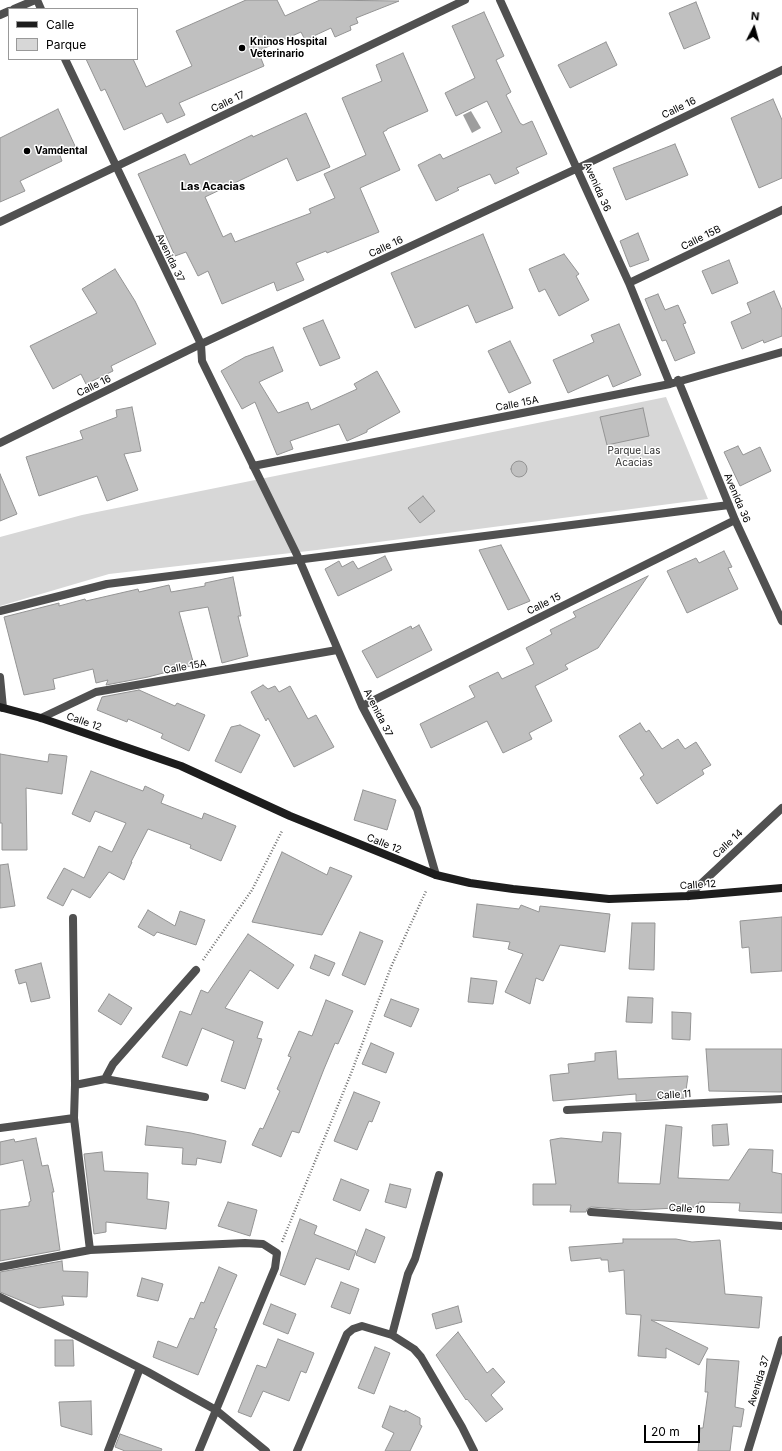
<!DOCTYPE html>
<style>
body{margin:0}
#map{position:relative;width:782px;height:1451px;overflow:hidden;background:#fff;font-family:Inter,sans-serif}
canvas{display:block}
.legend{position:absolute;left:8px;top:8px;width:130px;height:52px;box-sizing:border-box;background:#fff;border:1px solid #999;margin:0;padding:5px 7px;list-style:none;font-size:12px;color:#000}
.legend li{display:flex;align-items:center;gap:8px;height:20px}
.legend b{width:20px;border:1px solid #999}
.north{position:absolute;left:734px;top:8px;width:40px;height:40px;-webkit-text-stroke:3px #fff;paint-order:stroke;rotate:6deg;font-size:11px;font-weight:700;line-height:16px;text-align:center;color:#000}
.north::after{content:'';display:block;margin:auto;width:14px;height:18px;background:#000;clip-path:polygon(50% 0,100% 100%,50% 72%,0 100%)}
.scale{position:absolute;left:644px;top:1425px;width:56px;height:18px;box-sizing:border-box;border:2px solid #000;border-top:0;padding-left:5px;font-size:12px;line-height:14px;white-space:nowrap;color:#000;-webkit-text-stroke:3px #fff;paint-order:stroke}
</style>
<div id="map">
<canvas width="782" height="1451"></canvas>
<ul class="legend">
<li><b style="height:5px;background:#1d1d1d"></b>Calle</li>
<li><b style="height:11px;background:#d7d7d7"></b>Parque</li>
</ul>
<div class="north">N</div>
<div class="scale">20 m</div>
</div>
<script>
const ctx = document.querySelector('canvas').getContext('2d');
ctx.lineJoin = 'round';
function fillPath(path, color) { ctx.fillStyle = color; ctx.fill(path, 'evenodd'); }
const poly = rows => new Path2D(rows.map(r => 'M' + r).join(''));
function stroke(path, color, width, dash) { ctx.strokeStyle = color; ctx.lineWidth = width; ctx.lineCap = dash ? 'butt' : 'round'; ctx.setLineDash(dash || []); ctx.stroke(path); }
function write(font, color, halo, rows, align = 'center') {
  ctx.font = font + ' Inter,sans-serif'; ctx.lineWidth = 3; ctx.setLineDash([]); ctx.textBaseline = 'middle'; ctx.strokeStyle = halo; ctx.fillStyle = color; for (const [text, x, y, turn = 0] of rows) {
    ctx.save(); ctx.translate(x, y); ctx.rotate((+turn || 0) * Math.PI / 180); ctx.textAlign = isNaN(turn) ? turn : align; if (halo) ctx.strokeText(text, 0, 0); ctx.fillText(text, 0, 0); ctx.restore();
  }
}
fillPath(poly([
 [666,397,708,499,317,550,109,574,0,606,0,537,82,515]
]), '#d7d7d7');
fillPath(poly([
 [471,111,481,128,472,133,463,115]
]), '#9e9e9e');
const building = poly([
 [246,0,277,0,285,16,320,0,399,1,356,18,358,23,350,26,351,30,335,37,331,28,305,40,301,32,258,51,264,66,179,103,185,115,167,123,162,113,124,130,105,89,101,91,86,59,133,59,146,87,192,66,176,31,246,0],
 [696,2,710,38,684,49,669,13,696,2],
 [484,12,504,56,496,60,511,92,506,95,520,123,523,125,532,121,547,154,516,168,519,173,495,184,490,174,457,188,459,190,436,201,418,165,440,154,443,159,502,132,487,101,456,116,445,93,475,78,452,26,484,12],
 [606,42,617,65,570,88,558,65,606,42],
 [403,53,428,111,387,129,387,130,383,132,400,170,360,188,379,232,327,253,326,251,296,263,304,280,277,291,274,282,222,304,208,271,198,276,186,252,175,256,138,174,185,154,190,165,252,135,253,137,306,113,330,167,297,181,287,158,205,197,223,237,231,233,235,242,311,213,309,209,335,198,324,174,366,155,342,98,382,81,376,65,403,53],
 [773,99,782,120,782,178,759,188,731,118,773,99],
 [58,109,75,146,59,153,62,161,20,181,25,191,0,202,0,138,58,109],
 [675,144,688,175,626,200,613,168,675,144],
 [638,233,649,260,630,267,620,241,638,233],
 [483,234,513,308,476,323,468,305,415,328,391,273,483,234],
 [564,254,579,274,576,276,589,300,559,316,545,289,539,292,529,269,564,254],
 [729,260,738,283,712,294,702,271,729,260],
 [115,269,135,301,156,344,111,366,113,371,86,384,81,374,53,389,30,346,97,313,82,289,115,269],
 [774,291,782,310,782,336,764,343,763,340,742,349,731,322,751,313,747,303,774,291],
 [658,294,665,310,678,305,686,323,683,324,695,353,675,361,666,340,662,341,645,299,658,294],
 [323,320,340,358,320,366,303,328,323,320],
 [619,324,641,375,613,387,608,375,568,393,553,360,594,342,591,335,619,324],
 [510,341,531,383,509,393,488,351,510,341],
 [273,347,283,371,259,382,278,413,308,402,311,410,357,389,354,384,377,371,400,412,367,430,367,432,347,441,339,424,290,441,293,449,277,455,255,402,242,409,221,371,245,357,273,347],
 [132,407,141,451,124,454,138,490,107,501,97,476,39,496,26,457,83,439,80,431,117,417,116,410,132,407],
 [643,408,649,436,607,445,600,417,643,408],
 [738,446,743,455,760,447,771,471,740,486,724,452,738,446],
 '511 469a8 8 0 1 1 16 0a8 8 0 1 1-16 0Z',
 [0,474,17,514,0,521,0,474],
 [423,496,435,511,420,523,408,508,423,496],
 [501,545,530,601,508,610,479,550,501,545],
 [724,551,732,567,728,568,738,589,687,613,667,571,696,558,699,563,724,551],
 [385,556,392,570,338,596,325,569,339,561,342,567,353,561,358,569,385,556],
 [648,576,598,648,565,665,568,669,535,686,552,721,529,733,532,739,503,753,487,721,431,748,420,724,475,697,469,686,498,672,502,679,534,664,526,648,552,634,550,630,576,617,573,612,648,576],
 [233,577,241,616,238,616,248,656,222,663,208,607,179,612,194,665,148,677,106,685,108,680,96,683,93,669,53,679,55,689,24,695,4,617,59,603,59,606,85,599,86,601,138,589,139,592,169,585,171,592,205,586,205,583,233,577],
 [419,625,432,650,377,678,362,651,411,626,412,629,419,625],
 [263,685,268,689,275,686,279,692,290,686,308,719,316,715,334,747,294,767,268,718,266,721,251,692,263,685],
 [139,690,175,706,177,703,205,715,189,751,161,738,163,734,128,719,127,722,97,710,102,697,139,690],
 [640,723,646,732,649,730,662,749,678,739,685,749,696,742,711,765,702,770,704,774,657,804,640,778,644,775,619,736,640,723],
 [240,725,260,735,241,773,215,761,231,727,240,725],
 [0,754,48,762,49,754,67,756,62,794,26,788,27,850,2,850,2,823,0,823,0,754],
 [91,771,143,791,145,786,164,795,161,803,202,819,204,813,236,826,221,861,190,848,191,845,148,829,131,862,132,862,124,880,109,872,90,898,72,889,63,906,47,898,64,868,84,878,99,846,112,852,126,823,95,811,90,822,72,814,91,771],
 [363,790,396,800,387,830,354,820,363,790],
 [282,852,327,875,330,867,352,876,322,935,252,922,282,852],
 [8,864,15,906,0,908,0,865,8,864],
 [477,904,519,909,521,905,539,912,540,906,610,914,605,952,560,945,543,981,536,978,530,1004,505,992,523,954,508,949,510,942,473,937,477,904],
 [148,910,175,926,180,911,205,920,196,945,157,932,154,936,138,927,148,910],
 [782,917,782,971,751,973,749,947,742,948,740,921,782,917],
 [632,923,655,923,654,970,629,969,632,923],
 [360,932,383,941,365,985,342,975,360,932],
 [248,934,294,965,278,989,250,970,225,1008,263,1022,257,1038,262,1039,245,1089,221,1081,234,1041,202,1028,187,1066,162,1057,180,1011,191,1015,201,990,208,993,248,934],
 [315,955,335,963,329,976,310,968,315,955],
 [41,963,50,998,31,1002,26,982,19,984,15,970,41,963],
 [471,978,497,981,493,1004,468,1002,471,978],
 [109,994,132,1008,121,1025,98,1011,109,994],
 [628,997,653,998,652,1023,626,1022,628,997],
 [391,999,419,1009,411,1027,384,1016,391,999],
 [326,1000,353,1011,338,1044,335,1043,324,1069,299,1133,292,1131,281,1157,252,1145,260,1128,263,1129,280,1091,277,1089,291,1057,288,1056,299,1031,312,1036,326,1000],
 [672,1012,691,1013,690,1040,672,1039,672,1012],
 [371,1043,394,1053,386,1073,362,1064,371,1043],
 [706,1049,782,1049,782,1092,709,1091,706,1049],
 [616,1051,618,1079,688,1076,685,1098,636,1101,636,1094,553,1101,550,1075,569,1073,568,1064,595,1061,595,1053,616,1051],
 [354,1092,380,1102,372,1122,369,1121,357,1150,334,1141,354,1092],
 [727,1124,729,1145,713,1146,712,1125,727,1124],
 [666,1125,682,1127,678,1178,729,1180,749,1149,773,1150,772,1172,782,1174,782,1213,739,1211,740,1203,699,1202,698,1207,634,1210,591,1207,587,1209,586,1212,570,1212,571,1205,533,1205,533,1184,556,1184,550,1140,561,1138,602,1142,603,1132,621,1133,618,1183,660,1184,666,1125],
 [147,1126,191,1133,226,1141,221,1163,197,1158,196,1165,182,1164,183,1148,145,1145,147,1126],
 [36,1138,42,1166,48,1165,54,1192,52,1192,60,1250,0,1261,0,1210,29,1206,29,1202,31,1201,23,1160,0,1165,0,1142,14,1139,15,1142,36,1138],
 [102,1152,104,1171,148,1173,147,1199,169,1202,166,1229,106,1222,106,1232,94,1234,84,1154,102,1152],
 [341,1179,369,1190,360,1211,333,1200,341,1179],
 [390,1184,411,1189,406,1208,385,1202,390,1184],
 [228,1202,257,1210,250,1236,218,1226,228,1202],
 [300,1219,317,1226,314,1234,356,1251,349,1270,316,1258,305,1285,280,1275,300,1219],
 [366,1229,385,1237,375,1263,356,1255,366,1229],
 [623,1239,676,1239,692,1242,720,1240,725,1294,762,1297,759,1328,651,1320,708,1348,699,1365,666,1348,666,1358,638,1356,641,1315,626,1314,624,1270,609,1272,608,1260,601,1260,601,1258,571,1261,569,1247,623,1243,623,1239],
 [62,1261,63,1271,88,1272,87,1297,62,1296,64,1305,39,1308,0,1292,0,1272,62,1261],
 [219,1267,237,1275,214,1328,217,1329,198,1375,153,1357,158,1341,177,1348,190,1318,194,1319,201,1302,204,1303,219,1267],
 [142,1278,163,1284,158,1301,137,1296,142,1278],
 [341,1282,359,1289,350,1314,331,1307,341,1282],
 [271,1304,296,1314,288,1334,263,1324,271,1304],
 [458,1306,462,1322,436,1329,432,1314,458,1306],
 [458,1332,487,1373,493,1368,505,1382,491,1395,503,1409,486,1422,467,1399,466,1400,436,1355,458,1332],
 [278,1339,314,1353,306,1373,301,1371,289,1401,263,1391,251,1417,238,1412,257,1365,266,1368,278,1339],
 [55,1340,73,1340,74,1366,55,1366,55,1340],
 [375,1347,390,1353,374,1394,358,1388,375,1347],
 [707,1359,739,1361,735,1407,744,1409,741,1427,733,1426,730,1451,698,1451,700,1428,703,1428,708,1392,705,1392,707,1359],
 [91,1401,92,1435,61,1426,59,1402,91,1401],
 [390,1406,405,1412,405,1410,420,1418,420,1425,422,1426,410,1451,385,1451,394,1433,382,1427,390,1406],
 [120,1434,162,1449,161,1451,125,1451,115,1447,120,1434]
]);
fillPath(building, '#c0c0c0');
stroke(building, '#949494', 1);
stroke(poly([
 [203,960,252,890,282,831],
 [282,1242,352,1071,391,967,426,891]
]), '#727272', 2.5, [1, 2]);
stroke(poly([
 [37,0,41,9],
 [500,0,629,283,670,384],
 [14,9,35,0],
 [0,15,9,11],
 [65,59,201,344,202,361,299,559,362,706,417,809,436,875],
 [0,222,465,0],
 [629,283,782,210],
 [678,380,735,520,782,621],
 [0,443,201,344,578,168,782,70],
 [253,466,670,384,782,352],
 [0,611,107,584,729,505],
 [0,677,3,708],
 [362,706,735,520],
 [41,718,96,692,337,650],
 [688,896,782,808],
 [73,918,75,1085,74,1118,90,1250],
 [105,1079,205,1097],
 [75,1085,105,1079,113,1064,196,970],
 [567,1110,782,1099],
 [0,1128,74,1118],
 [591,1212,782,1226],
 [0,1267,90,1250,245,1243,263,1244,277,1253,275,1268,199,1451],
 [0,1297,148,1372,216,1410,266,1451],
 [392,1335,408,1274,415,1259,439,1175],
 [108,1451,140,1368],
 [297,1451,347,1334,353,1329,362,1326,392,1335,414,1349,421,1357,462,1427,474,1451],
 [748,1451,782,1340]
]), '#505050', 8);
stroke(poly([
 [0,707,41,718,181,766,290,816,436,875,470,883,513,889,609,899,688,896,782,888]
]), '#1d1d1d', 8);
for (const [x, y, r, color] of [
 [242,48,4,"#000"],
 [27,151,4,"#000"]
]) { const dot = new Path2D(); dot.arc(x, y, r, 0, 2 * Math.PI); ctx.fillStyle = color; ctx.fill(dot); stroke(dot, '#fff', 1.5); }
write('bold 10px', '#000', '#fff', [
 ["Kninos Hospital",250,42],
 ["Veterinario",250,54],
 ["Vamdental",35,151]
], 'left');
write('10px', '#000', '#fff', [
 ["Calle 17",228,102,-26],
 ["Calle 16",679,108,-26],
 ["Avenida 36",597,187,66],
 ["Calle 15B",701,238,-26],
 ["Calle 16",386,247,-25],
 ["Avenida 37",170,258,64],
 ["Calle 16",94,386,-26],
 ["Calle 15A",517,404,-11],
 ["Avenida 36",737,498,67],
 ["Calle 15",544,604,-26],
 ["Calle 15A",185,667,-10],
 ["Avenida 37",378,713,63],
 ["Calle 12",84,722,19],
 ["Calle 12",384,844,22],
 ["Calle 14",728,844,-43],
 ["Calle 12",698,885,-4],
 ["Calle 11",674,1095,-3],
 ["Calle 10",687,1209,4],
 ["Avenida 37",759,1381,-73]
]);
write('10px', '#2e2e2e', '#fff', [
 ["Parque Las",634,451],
 ["Acacias",634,463]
]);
write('bold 11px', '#000', '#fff', [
 ["Las Acacias",213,187]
]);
</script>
